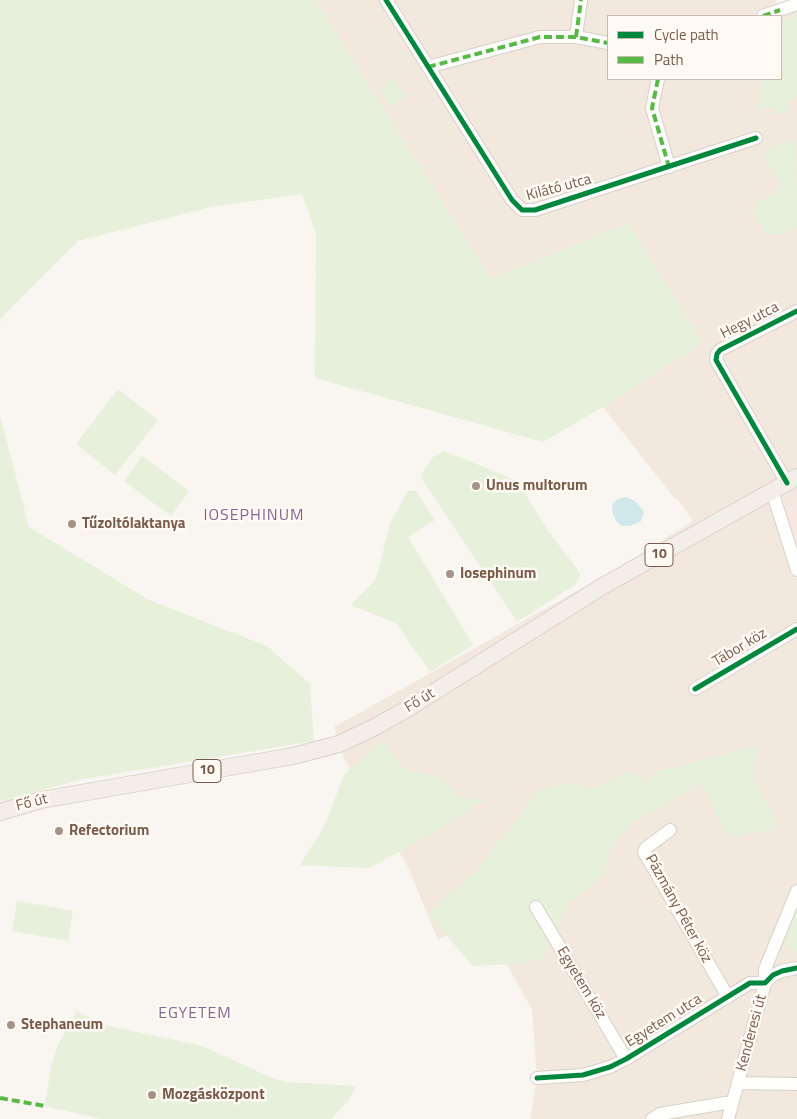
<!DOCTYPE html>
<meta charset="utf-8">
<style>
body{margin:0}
#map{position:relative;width:797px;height:1119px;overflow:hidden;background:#f9f5f0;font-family:"Titillium Web",sans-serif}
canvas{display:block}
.legend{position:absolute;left:607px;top:15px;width:175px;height:65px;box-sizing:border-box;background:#fffaf3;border:1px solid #cabbb1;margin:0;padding:6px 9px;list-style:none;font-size:15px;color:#7a5c4d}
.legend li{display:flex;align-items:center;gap:10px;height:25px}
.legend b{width:25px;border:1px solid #cabbb1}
</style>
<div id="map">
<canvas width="797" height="1119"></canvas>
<ul class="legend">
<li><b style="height:6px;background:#00873e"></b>Cycle path</li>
<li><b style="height:6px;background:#58b947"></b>Path</li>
</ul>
</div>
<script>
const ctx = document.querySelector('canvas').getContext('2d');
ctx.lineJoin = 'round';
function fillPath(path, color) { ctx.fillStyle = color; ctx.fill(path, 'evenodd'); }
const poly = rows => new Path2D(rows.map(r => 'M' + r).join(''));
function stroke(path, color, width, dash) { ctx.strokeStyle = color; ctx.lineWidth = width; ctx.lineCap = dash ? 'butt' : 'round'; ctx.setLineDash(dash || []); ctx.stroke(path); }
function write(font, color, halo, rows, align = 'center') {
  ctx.font = font + ' "Titillium Web",sans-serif'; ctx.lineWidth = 5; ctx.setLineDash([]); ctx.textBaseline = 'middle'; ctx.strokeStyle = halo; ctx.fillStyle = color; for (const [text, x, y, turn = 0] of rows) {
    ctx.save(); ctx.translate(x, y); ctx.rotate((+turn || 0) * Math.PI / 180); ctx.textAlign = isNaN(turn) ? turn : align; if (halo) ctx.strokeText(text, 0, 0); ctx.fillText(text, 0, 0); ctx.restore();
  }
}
fillPath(poly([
 [315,0,776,0,780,10,797,4,797,1119,530,1119,537,1078,532,1010,482,918,438,940,408,867,344,758,334,727,616,569,693,521,677,498,675,499,603,407,703,343,628,223,491,279],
 [608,16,781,16,781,79,608,79]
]), '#f2e8de');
fillPath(poly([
 [797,493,797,548,785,511,790,497]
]), '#f6e8e1');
fillPath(poly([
 [0,0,315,0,491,279,628,223,703,343,603,407,543,442,315,378,316,233,302,194,211,207,78,241,1,318,0,324],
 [797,14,797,95,788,101,790,109,782,113,774,114,771,106,761,111,758,108,762,79,781,79,781,21],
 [394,79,406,97,391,107,379,89],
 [796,139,797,228,773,236,764,232,755,215,756,204,781,187,781,183,763,155,769,149],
 [118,389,158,420,115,475,76,444],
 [0,415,29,527,149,600,267,646,310,684,314,741,84,779,0,801],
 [444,451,513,479,522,489,548,531,580,573,580,577,576,584,517,622,421,478,423,472,433,457],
 [142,456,189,491,171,516,124,481],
 [408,491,416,491,435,520,408,537,473,645,430,672,396,623,351,605,376,579,390,524],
 [383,740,402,768,444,779,458,797,487,799,425,838,369,868,300,865,324,827,344,775],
 [755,746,758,749,754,778,779,826,776,829,732,837,726,835,703,786,700,785,635,822,610,848,604,875,568,904,543,958,520,964,473,966,427,913,474,873,539,790,574,782,589,789,612,781,625,773,631,772,647,781,655,772],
 [17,901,73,911,68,941,12,931],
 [797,901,797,955,786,945,782,936],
 [77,1011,104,1025,202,1046,270,1077,286,1082,356,1086,349,1100,331,1119,102,1119,45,1106,51,1067,58,1045]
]), '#e7f0db');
fillPath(poly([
 [627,497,636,502,644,512,641,521,630,526,622,526,617,522,613,514,612,504,618,499]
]), '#d0e8ea');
const minor = poly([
 [386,0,512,200,522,210,535,210,756,138],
 [763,16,797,4],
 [576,37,581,0],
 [428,67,540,37,576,37,608,43],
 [658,79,652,108,669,167],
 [787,483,716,360,717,354,720,350,797,311],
 [772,491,797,570],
 [695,689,797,629],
 [670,830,646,848,644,852,728,997],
 [536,907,626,1059],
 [537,1078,583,1075,610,1067,626,1059,750,983,765,983,773,975,782,971,797,968],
 [738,1083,797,1084],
 [652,1119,660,1114,732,1102],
 [728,1119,765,983,765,969,797,891]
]);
const major = poly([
 [0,812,41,800,293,756,339,744,375,727,407,709,603,586,797,477]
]);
stroke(minor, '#d7d1cb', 14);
stroke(major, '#dad1cc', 18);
stroke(minor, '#fefefd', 12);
stroke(major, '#f3eee8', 16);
stroke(poly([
 [763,16,780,10],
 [576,37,581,0],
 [428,67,540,37,576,37,608,43],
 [658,79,652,108,669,167],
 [0,1098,45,1106]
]), '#58b947', 4, [8, 4]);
stroke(poly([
 [386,0,512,200,522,210,535,210,756,138],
 [787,483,716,360,717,354,720,350,797,311],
 [695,689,797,629],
 [537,1078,583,1075,610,1067,626,1059,750,983,765,983,773,975,782,971,797,968]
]), '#00873e', 5);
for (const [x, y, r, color] of [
 [476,486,5,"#a69286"],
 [72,524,5,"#a69286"],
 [450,574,5,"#a69286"],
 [59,831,5,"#a69286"],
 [11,1025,5,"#a69286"],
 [152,1095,5,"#a69286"]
]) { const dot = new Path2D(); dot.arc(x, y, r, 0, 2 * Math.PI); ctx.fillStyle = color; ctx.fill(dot); stroke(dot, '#fffaf3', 2); }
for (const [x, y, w] of [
 [659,555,28],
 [207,771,28]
]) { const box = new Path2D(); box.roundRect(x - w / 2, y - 11.5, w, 23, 4); ctx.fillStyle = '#fffaf3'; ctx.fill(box); stroke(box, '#7a5c4d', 1); }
write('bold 14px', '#7a5c4d', null, [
 ["10",659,555],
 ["10",207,771]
]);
write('15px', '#7a5c4d', '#fffaf3', [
 ["Kilátó utca",559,188,-15],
 ["Hegy utca",750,321,-27],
 ["Tábor köz",740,648,-31],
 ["Fő út",420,701,-31],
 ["Fő út",32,803,-14],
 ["Pázmány Péter köz",678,909,61],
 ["Egyetem köz",581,983,59],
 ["Egyetem utca",664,1021,-32],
 ["Kenderesi út",752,1033,-75]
]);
write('bold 15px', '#7a5c4d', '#fffaf3', [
 ["Unus multorum",486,486],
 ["Tűzoltólaktanya",82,524],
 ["Iosephinum",460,574],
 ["Refectorium",69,831],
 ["Stephaneum",21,1025],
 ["Mozgásközpont",162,1095]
], 'left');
ctx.letterSpacing = '1px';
write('16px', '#846695', '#fffaf3', [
 ["IOSEPHINUM",254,516],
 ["EGYETEM",195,1014]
]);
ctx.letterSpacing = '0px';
</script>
